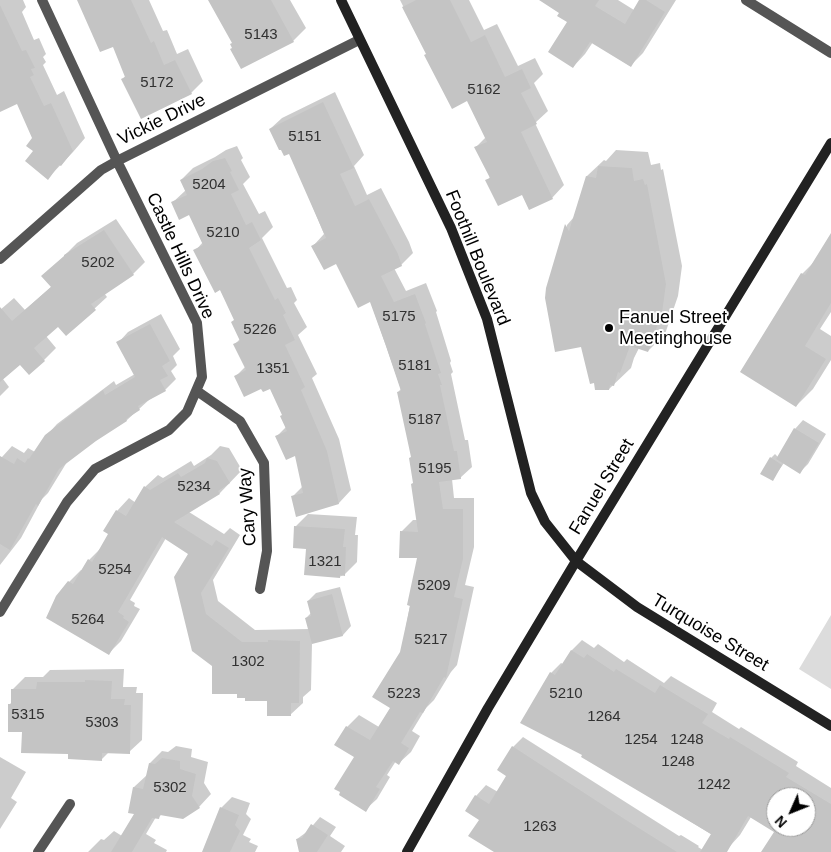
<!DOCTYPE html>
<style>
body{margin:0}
#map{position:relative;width:831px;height:852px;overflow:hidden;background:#fff;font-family:Helvetica,sans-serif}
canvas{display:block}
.north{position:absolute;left:766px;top:787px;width:50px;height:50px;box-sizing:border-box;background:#fff;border:1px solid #999;border-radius:50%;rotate:226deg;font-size:14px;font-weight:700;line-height:20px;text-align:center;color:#000}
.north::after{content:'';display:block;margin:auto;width:18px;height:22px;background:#000;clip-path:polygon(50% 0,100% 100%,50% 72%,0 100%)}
</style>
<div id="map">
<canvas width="831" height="852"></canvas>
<div class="north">N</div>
</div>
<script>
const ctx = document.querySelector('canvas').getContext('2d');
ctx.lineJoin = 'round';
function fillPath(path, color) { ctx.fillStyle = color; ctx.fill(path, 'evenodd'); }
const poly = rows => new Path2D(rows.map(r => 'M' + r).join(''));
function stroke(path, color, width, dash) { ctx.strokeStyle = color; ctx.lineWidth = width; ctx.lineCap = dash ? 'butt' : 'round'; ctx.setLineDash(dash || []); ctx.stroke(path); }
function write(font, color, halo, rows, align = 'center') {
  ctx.font = font + ' Helvetica,sans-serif'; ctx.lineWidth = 4; ctx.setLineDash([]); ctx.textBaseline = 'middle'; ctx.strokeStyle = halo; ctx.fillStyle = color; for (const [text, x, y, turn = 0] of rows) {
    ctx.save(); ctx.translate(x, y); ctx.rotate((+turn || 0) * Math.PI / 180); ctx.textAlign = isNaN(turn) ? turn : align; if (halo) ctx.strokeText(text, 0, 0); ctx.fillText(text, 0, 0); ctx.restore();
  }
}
fillPath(poly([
 [831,615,831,689,799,669]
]), '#dcdcdc');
fillPath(poly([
 [0,0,23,0,26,7,22,12,34,40,39,38,46,54,43,57,46,62,43,65,57,95,64,91,85,138,73,152,48,178,34,139,18,102,0,110],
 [78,0,149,0,163,31,167,30,177,54,188,49,203,81,191,93,123,79,126,75,113,45],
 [210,0,290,0,306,28,293,41,234,47,233,42],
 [400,0,469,0,484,30,497,24,518,66,535,58,543,74,534,83,548,111,535,123,564,185,552,198,522,193,487,181,490,177,476,147,486,137,467,99,427,54],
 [545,0,618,0,634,10,640,0,676,0,643,53,630,66,593,42,585,54,573,67,568,22,560,12],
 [335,92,364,155,354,166,367,195,381,188,409,242,413,253,401,265,394,268,406,291,426,283,437,311,436,312,451,361,450,363,453,372,451,374,465,440,468,440,472,467,460,478,452,479,454,498,474,498,474,547,465,585,474,587,457,665,451,672,434,700,426,708,412,731,420,736,411,752,399,763,396,761,387,775,390,777,377,799,365,810,356,757,336,745,347,727,359,715,379,727,391,707,419,557,401,532,413,520,417,520,412,456,398,392,401,389,370,300,336,262,313,246,324,234,290,152,270,129,282,118],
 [237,146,243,158,241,160,250,177,243,184,259,214,265,211,273,227,262,238,287,288,291,287,297,300,294,303,307,327,298,335,317,374,312,378,339,439,351,490,339,503,292,497,303,486,296,455,277,436,286,427,283,415,270,387,261,387,236,376,246,366,235,344,240,339,235,319,220,289,195,251,203,242,189,213,172,203,186,190,181,180,193,168,215,157,226,150],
 [616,150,648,152,651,165,660,163,661,170,663,169,682,266,678,296,665,334,648,351,639,348,634,358,631,368,609,389,547,288,567,225,574,217,587,176,604,160,606,161],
 [116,219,145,262,133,274,104,293,107,297,66,335,58,325,46,336,56,348,44,360,20,364,3,379,9,387,0,396,0,310,14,298,25,310,52,286,65,255,77,243],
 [831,235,831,312,820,329,831,336,831,360,813,389,796,406,802,274,814,262],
 [161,314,180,349,173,356,177,365,171,371,176,379,165,390,150,399,127,420,96,440,67,462,48,493,42,499,21,538,0,565,0,460,2,457,12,446,24,453,28,448,35,452,46,436,57,424,114,381,116,385,135,374,118,343,128,332],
 [803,420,826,434,808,464,800,472,784,463,772,480,771,458,775,454,778,457,795,429],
 [220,446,229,448,242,470,220,493,189,512,224,534,230,528,240,535,213,580,218,601,255,630,309,629,306,618,311,613,308,601,316,593,340,587,351,626,343,635,312,643,311,690,303,697,303,703,290,715,268,700,246,697,239,693,214,666,190,553,166,538,130,600,135,603,134,606,140,609,121,641,108,654,69,582,81,570,83,571,89,560,101,548,110,534,117,511,129,498,136,503,145,487,158,475,163,478,191,461,194,466,211,455],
 [308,514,357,517,355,535,358,535,357,562,344,575,339,577,307,547,296,526],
 [582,640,594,648,598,644,624,662,627,659,664,683,671,676,698,692,717,703,712,712,739,729,741,727,798,762,796,766,831,788,831,852,763,852,776,831,751,817,740,835,730,846,583,755,551,673,561,663,563,664,572,650],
 [776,797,806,797,806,827,776,827],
 [124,669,123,687,137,687,136,693,143,693,142,740,129,752,109,752,101,760,69,752,23,731,10,704,12,702,13,689,25,677,43,677,50,670],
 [523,737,679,836,681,835,699,846,698,847,706,852,498,852,480,819,467,811,476,796,486,785,498,792,508,776,513,747],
 [176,746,192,749,191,757,208,762,204,783,211,794,199,807,162,814,158,818,156,817,146,834,156,840,154,843,167,850,166,852,88,852,101,839,104,840,114,831,122,836,136,814,134,787,147,775,150,763,162,751,168,752],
 [0,757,26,772,11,798,17,802,0,829],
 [232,797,250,803,246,814,251,819,243,835,251,839,249,842,258,846,255,852,203,852,221,808],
 [320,817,336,827,330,836,345,846,341,852,301,852,297,839,308,831]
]), '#0003');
fillPath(poly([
 [77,0,131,0,151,43,154,41,164,65,175,60,192,94,141,119,121,79,125,77,113,47,100,52],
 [208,0,271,0,294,42,241,69,230,49,232,48,230,44,232,43],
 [416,0,450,0,471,42,485,35,505,77,522,69,531,88,521,93,537,124,521,132,553,199,529,210,522,195,498,206,485,180,490,178,474,147,487,142,467,101,452,109,424,55,426,54,402,7],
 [539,0,599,0,595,6,625,24,639,0,646,0,665,12,631,67,590,42,573,68,548,52,567,22,557,16,559,13],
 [0,5,22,51,26,50,35,68,31,69,34,75,30,77,44,106,51,103,73,151,61,166,59,165,48,180,25,161,33,151,26,146,32,138,17,104,0,112],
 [323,102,354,168,340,174,355,206,369,199,398,254,402,266,381,276,394,302,415,294,426,323,425,324,441,373,438,374,442,385,440,385,454,451,457,451,461,479,439,482,443,509,463,509,463,559,454,597,463,599,446,678,444,677,423,713,420,712,401,743,409,748,399,765,393,761,376,787,380,789,366,812,339,795,340,792,334,789,354,757,334,745,346,726,370,740,390,708,372,697,400,652,410,606,407,605,417,558,399,558,400,531,418,532,411,484,413,483,409,458,411,457,397,392,401,391,386,346,370,302,358,308,336,264,324,270,311,246,326,238,289,154,284,156,281,150,279,150,269,129],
 [225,158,232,171,230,172,239,190,231,194,246,225,252,222,261,240,249,248,275,300,278,298,286,313,283,315,295,340,285,345,305,387,301,390,327,451,339,504,296,517,291,496,303,493,295,456,286,460,275,436,287,431,280,416,282,415,270,389,263,392,261,389,244,397,234,376,246,370,233,344,240,341,231,322,234,320,220,290,215,293,193,250,203,245,189,215,179,220,171,202,187,195,180,180,202,169,213,161],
 [598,166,632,168,634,181,643,179,645,185,647,184,666,284,662,313,648,352,630,346,620,373,618,372,614,386,610,385,609,390,595,390,594,383,590,384,581,347,555,352,545,298,546,288,565,224,569,231,586,176,596,178],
 [104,230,134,275,91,304,96,310,66,336,58,327,34,348,45,361,29,375,20,365,0,382,0,307,12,321,51,287,41,276,64,256,64,255],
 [831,233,831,303,805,346,826,359,796,407,740,372,801,273,805,275],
 [150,324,170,361,162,366,168,376,160,380,166,391,138,406,140,410,126,419,127,421,96,441,59,469,38,506,36,504,10,550,0,544,0,456,14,464,17,458,25,463,28,458,29,459,45,435,103,390,105,395,135,377,116,342],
 [794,428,819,443,800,474,776,459],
 [770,457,782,465,773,481,760,474],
 [207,458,217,461,230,483,218,491,220,494,174,522,212,546,216,540,229,548,201,593,206,614,242,642,268,642,268,640,300,641,299,703,291,703,291,716,267,716,267,701,245,701,245,698,237,698,237,694,212,694,212,666,192,651,174,577,188,554,162,537,118,612,124,616,123,618,129,622,109,655,46,618,56,596,68,581,73,584,88,559,92,562,108,534,103,531,116,510,126,516,144,486,150,490,178,473,181,477,205,463],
 [294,526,345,529,343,547,346,547,345,576,340,575,340,578,304,575,306,549,293,548],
 [332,594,343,636,312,644,305,618,311,616,307,601],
 [571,650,584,658,587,654,614,672,616,669,655,693,660,685,688,702,708,714,702,723,729,739,730,737,789,773,786,777,831,804,831,852,761,852,774,832,748,816,727,852,700,852,711,834,581,757,582,755,520,723,550,672,555,675],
 [776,797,806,797,806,827,777,827,776,828],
 [85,680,112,681,111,699,125,699,124,705,131,705,130,754,102,753,102,761,68,759,68,754,21,753,22,732,8,732,8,704,11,704,11,689,36,689,37,682,85,682],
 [512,746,626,820,677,852,494,852,468,836,479,820,465,811,475,795,489,804,506,776,497,770],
 [162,758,180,761,180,769,196,774,192,796,200,808,183,819,160,815,159,819,152,818,132,852,111,852,134,814,128,813,133,787,143,789,149,763,155,764],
 [220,807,239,815,235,825,240,831,230,852,202,852],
 [311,824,328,835,317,852,299,852,296,839,302,838]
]), '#c4c4c4');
stroke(poly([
 [746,0,831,53],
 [0,259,101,170,117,161,359,40],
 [197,391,240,421,264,463,267,551,260,589],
 [0,612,67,502,95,469,169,430,187,412,202,377,197,323,117,161,42,0],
 [38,852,70,804]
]), '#555', 10);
stroke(poly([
 [341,0,451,228,487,319,531,493,545,522,576,561,637,607,831,726],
 [407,852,488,708,576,561,831,143]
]), '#222', 10);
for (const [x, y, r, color] of [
 [609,328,5,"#000"]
]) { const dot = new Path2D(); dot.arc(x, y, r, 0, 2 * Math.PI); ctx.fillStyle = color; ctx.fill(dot); stroke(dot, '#fff', 2); }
write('15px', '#313131', null, [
 ["5143",261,35],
 ["5172",157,83],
 ["5162",484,90],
 ["5151",305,137],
 ["5204",209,185],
 ["5210",223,233],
 ["5202",98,263],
 ["5175",399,317],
 ["5226",260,330],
 ["5181",415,366],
 ["1351",273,369],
 ["5187",425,420],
 ["5195",435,469],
 ["5234",194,487],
 ["1321",325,562],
 ["5254",115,570],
 ["5209",434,586],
 ["5264",88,620],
 ["5217",431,640],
 ["1302",248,662],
 ["5223",404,694],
 ["5210",566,694],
 ["5315",28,715],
 ["1264",604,717],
 ["5303",102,723],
 ["1254",641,740],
 ["1248",687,740],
 ["1248",678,762],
 ["1242",714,785],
 ["5302",170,788],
 ["1263",540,827]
]);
write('18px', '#000', '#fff', [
 ["Vickie Drive",162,120,-26],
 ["Castle Hills Drive",180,256,65],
 ["Foothill Boulevard",477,258,68],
 ["Fanuel Street",602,487,-59],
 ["Cary Way",248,507,-94],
 ["Turquoise Street",710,633,31]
]);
write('18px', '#000', '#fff', [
 ["Fanuel Street",619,318],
 ["Meetinghouse",619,339]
], 'left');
</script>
